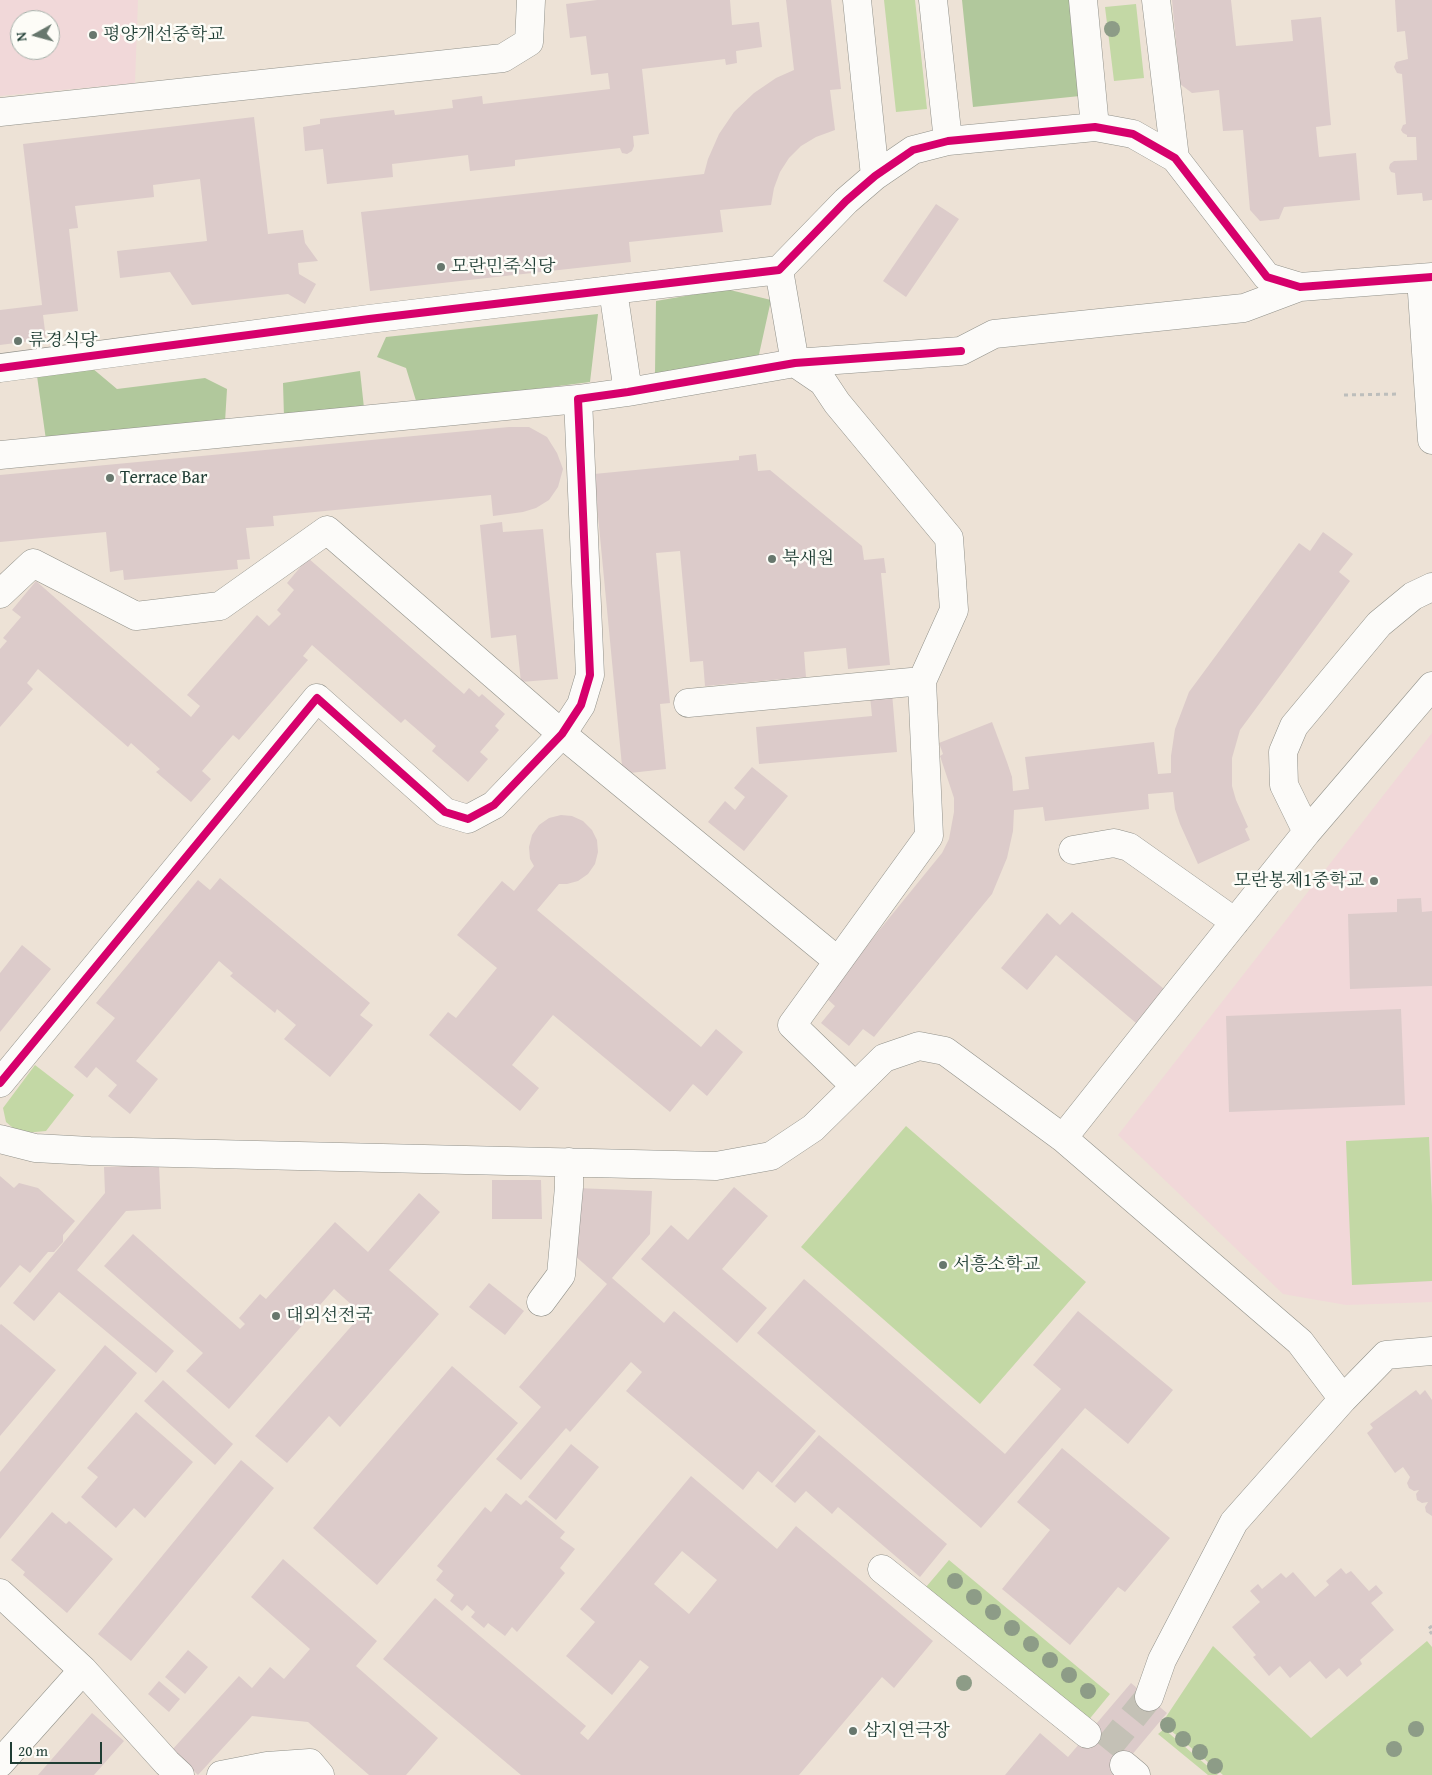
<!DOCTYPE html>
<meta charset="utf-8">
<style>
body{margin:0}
#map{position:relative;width:1432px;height:1775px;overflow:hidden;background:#ede2d6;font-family:"Gentium Book Plus",serif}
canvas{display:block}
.north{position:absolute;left:10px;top:10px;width:50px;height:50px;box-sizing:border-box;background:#fdfcf7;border:1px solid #a4b0a9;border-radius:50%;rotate:263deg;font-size:14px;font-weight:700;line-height:20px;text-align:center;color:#1f3d34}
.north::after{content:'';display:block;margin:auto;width:18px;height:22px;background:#67776d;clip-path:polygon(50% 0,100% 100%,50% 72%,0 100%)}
.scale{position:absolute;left:10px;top:1742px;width:92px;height:22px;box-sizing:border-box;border:2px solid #1f3d34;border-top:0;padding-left:6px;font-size:15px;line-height:18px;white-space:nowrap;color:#1f3d34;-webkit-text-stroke:4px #fdfcf7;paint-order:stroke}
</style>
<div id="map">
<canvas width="1432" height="1775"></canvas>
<div class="north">N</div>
<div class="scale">20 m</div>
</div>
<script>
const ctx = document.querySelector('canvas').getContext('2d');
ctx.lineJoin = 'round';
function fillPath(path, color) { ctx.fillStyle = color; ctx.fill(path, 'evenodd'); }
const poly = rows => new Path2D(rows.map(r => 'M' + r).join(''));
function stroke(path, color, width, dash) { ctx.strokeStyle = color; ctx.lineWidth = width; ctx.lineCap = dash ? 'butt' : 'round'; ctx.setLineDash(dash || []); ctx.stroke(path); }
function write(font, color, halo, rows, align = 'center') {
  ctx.font = font + ' "Gentium Book Plus","Noto Serif KR",serif'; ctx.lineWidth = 5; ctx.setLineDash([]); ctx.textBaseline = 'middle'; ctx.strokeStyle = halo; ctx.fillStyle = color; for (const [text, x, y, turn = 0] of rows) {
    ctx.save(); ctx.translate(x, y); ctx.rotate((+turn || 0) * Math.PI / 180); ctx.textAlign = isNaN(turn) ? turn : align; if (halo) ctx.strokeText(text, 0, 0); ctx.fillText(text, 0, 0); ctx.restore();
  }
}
fillPath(poly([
 [0,0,138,0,135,83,0,96],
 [20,20,50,20,50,50,20,50],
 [1432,733,1432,1302,1346,1305,1283,1294,1118,1135]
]), '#f1d8d9');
fillPath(poly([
 [884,0,915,0,927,109,896,112],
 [1136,4,1144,78,1114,81,1105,7],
 [35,1065,74,1095,46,1131,24,1133,13,1128,6,1122,3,1108],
 [906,1126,1086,1282,980,1404,801,1247],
 [1429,1137,1432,1206,1432,1281,1352,1285,1346,1141],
 [949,1560,1110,1694,1087,1722,926,1587],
 [1427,1641,1432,1647,1432,1775,1223,1775,1162,1723,1213,1646,1311,1738],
 [1164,1729,1218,1775,1208,1775,1158,1734]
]), '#c3d8a5');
fillPath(poly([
 [962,0,1070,0,1080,96,973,107],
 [726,289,771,300,758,359,735,368,655,373,656,301],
 [598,314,590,382,417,404,406,368,377,357,386,337],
 [92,368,117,389,205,378,227,389,225,422,46,440,37,376],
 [360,371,364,408,284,417,283,383]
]), '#b1c89c');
fillPath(poly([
 [597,0,730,0,732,25,759,22,762,47,736,51,737,63,726,65,725,59,642,69,649,134,633,136,634,146,632,151,627,154,622,153,620,148,515,160,515,166,470,171,468,155,392,164,393,177,327,184,323,149,305,151,303,127,320,124,320,119,394,110,395,115,453,108,452,100,482,96,483,104,610,89,608,73,591,75,586,36,570,38,566,4],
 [786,0,831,0,841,89,830,90,835,130,816,137,801,146,789,158,780,172,774,188,771,205,720,210,723,232,629,242,631,262,370,291,361,212,704,174,708,159,719,134,734,112,754,93,776,78,794,70],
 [1172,0,1231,0,1236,46,1293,41,1291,20,1321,17,1331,125,1316,127,1319,157,1356,153,1360,200,1284,207,1279,219,1260,221,1250,210,1243,130,1223,131,1219,90,1192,93,1180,84],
 [1395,0,1432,0,1432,200,1423,201,1422,193,1397,195,1395,173,1391,172,1389,168,1390,164,1394,161,1417,160,1416,137,1407,137,1407,135,1403,133,1401,130,1403,125,1406,124,1402,74,1397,73,1394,67,1396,62,1408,59,1405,31,1397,32],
 [254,117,268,234,303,230,305,243,318,261,298,263,299,274,316,284,305,304,288,294,192,305,170,272,120,278,117,251,207,241,200,179,153,185,154,197,75,206,78,228,69,229,78,311,43,315,46,339,0,345,0,310,42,305,23,144],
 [936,204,959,219,906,297,883,281],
 [509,427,529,427,547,437,557,453,563,469,558,487,549,500,536,508,523,512,493,516,491,495,273,516,274,526,246,528,250,559,237,560,238,569,124,580,123,570,110,572,106,532,0,542,0,475],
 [756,454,758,471,770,470,862,546,864,560,884,558,886,573,881,573,890,665,848,669,846,648,804,652,806,677,705,686,703,661,690,662,680,551,656,553,670,703,660,704,666,769,630,773,622,766,594,474,739,460,739,456],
 [502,522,503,532,543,529,558,679,521,682,516,635,491,638,480,525],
 [1323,532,1353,554,1339,572,1350,581,1240,730,1232,758,1232,786,1236,800,1248,827,1245,829,1250,840,1198,864,1180,824,1175,809,1173,792,1148,794,1149,809,1045,821,1043,807,1014,810,1013,831,1007,858,992,894,874,1037,863,1029,849,1046,821,1023,835,1006,825,997,942,853,949,839,954,812,954,798,940,756,943,754,939,743,992,722,1007,762,1012,777,1013,791,1029,789,1025,757,1154,742,1158,774,1171,773,1171,756,1175,729,1189,692,1299,543,1310,551],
 [308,558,464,694,469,688,479,697,482,694,505,714,495,726,499,730,480,752,488,759,468,782,432,751,436,746,405,719,401,723,312,645,303,656,308,660,239,740,233,735,202,771,211,779,191,802,156,772,160,769,131,743,128,747,38,669,27,683,33,689,0,727,0,649,7,641,3,638,21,617,12,610,36,581,191,717,200,706,187,695,257,615,269,626,281,614,277,610,294,590,287,583],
 [892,693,897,752,759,764,756,727,872,716,870,696],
 [752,767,788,796,744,851,708,822,725,801,735,810,745,797,734,788],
 [561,815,572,816,583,821,592,830,597,840,598,852,595,864,588,874,578,881,567,884,559,884,537,910,701,1047,716,1029,743,1052,707,1096,693,1084,670,1112,553,1015,512,1065,539,1088,520,1111,429,1035,448,1012,456,1018,497,968,457,935,502,881,514,891,534,866,530,859,529,847,532,835,539,825,549,818],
 [220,878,370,1003,360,1015,373,1025,330,1077,284,1039,296,1025,277,1009,275,1013,230,976,233,973,219,961,136,1061,158,1079,130,1114,108,1096,117,1085,96,1067,87,1078,74,1067,115,1018,96,1003,198,880,210,890],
 [1421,898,1422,912,1432,911,1432,986,1350,989,1348,914,1397,912,1397,899],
 [1072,912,1164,989,1136,1023,1056,955,1027,990,1001,968,1047,913,1060,925],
 [22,945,51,969,0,1032,0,973],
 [1401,1009,1405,1105,1229,1112,1226,1016],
 [159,1165,161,1209,126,1211,77,1270,174,1351,156,1373,59,1292,34,1321,13,1303,105,1193,104,1167],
 [0,1176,14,1188,19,1183,38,1188,75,1221,63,1235,63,1242,54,1252,48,1252,30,1273,20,1265,0,1288],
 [492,1180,541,1180,542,1219,492,1219],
 [734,1187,768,1216,722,1269,767,1308,737,1343,641,1259,671,1225,688,1240],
 [576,1188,652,1191,650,1234,612,1278,664,1323,674,1311,816,1431,772,1483,758,1471,743,1490,626,1391,642,1372,631,1362,570,1432,566,1428,521,1480,496,1459,541,1407,519,1387,607,1284,574,1255],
 [419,1193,440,1212,389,1270,439,1314,340,1427,329,1416,287,1463,255,1436,362,1314,334,1289,229,1409,186,1371,203,1353,104,1266,133,1234,240,1329,245,1324,239,1318,260,1294,266,1299,335,1222,368,1252],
 [804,1279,1005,1454,1061,1389,1033,1365,1078,1311,1173,1390,1128,1444,1085,1408,981,1528,757,1333],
 [489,1283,524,1311,505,1335,469,1307],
 [1,1324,56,1370,0,1436,0,1325],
 [105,1345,137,1373,0,1539,0,1472],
 [452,1366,518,1423,377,1585,313,1528],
 [163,1380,233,1444,215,1465,144,1401],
 [1416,1390,1420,1395,1425,1390,1432,1400,1432,1516,1426,1512,1425,1507,1428,1502,1422,1503,1417,1500,1416,1494,1419,1490,1414,1491,1409,1488,1407,1483,1410,1477,1403,1467,1395,1473,1367,1433,1373,1428,1370,1424],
 [136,1412,193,1462,145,1518,134,1508,116,1528,81,1497,98,1477,87,1468],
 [819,1435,947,1544,920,1577,838,1507,832,1514,806,1491,795,1503,775,1486],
 [571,1444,599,1467,556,1520,528,1497],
 [1062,1448,1170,1538,1125,1592,1118,1587,1070,1645,1002,1589,1050,1530,1017,1502],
 [241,1460,274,1488,131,1661,98,1634],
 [691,1476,777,1549,796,1526,933,1641,894,1688,882,1677,799,1775,521,1775,383,1659,435,1598,586,1726,580,1733,588,1740,649,1667,640,1660,612,1695,566,1656,595,1622,580,1609],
 [682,1551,717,1580,689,1614,654,1584],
 [506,1493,521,1505,526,1500,565,1532,560,1538,575,1549,560,1568,565,1573,517,1632,512,1627,505,1636,488,1623,484,1628,471,1617,475,1612,467,1605,462,1611,450,1601,454,1595,436,1580,443,1571,437,1566,485,1507,491,1512],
 [52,1512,66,1524,69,1521,113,1559,67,1613,23,1575,25,1572,11,1560],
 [283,1559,377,1641,356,1666,438,1738,406,1775,369,1775,308,1722,252,1716,198,1775,172,1750,239,1676,252,1688,270,1667,284,1679,310,1649,251,1597],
 [1341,1568,1346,1574,1351,1571,1369,1591,1376,1585,1383,1593,1371,1603,1394,1630,1360,1660,1362,1664,1347,1677,1339,1668,1326,1679,1310,1661,1290,1678,1280,1666,1269,1676,1253,1657,1256,1655,1232,1627,1260,1602,1250,1591,1258,1584,1262,1589,1281,1573,1286,1578,1293,1572,1315,1597,1329,1585,1326,1581],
 [188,1650,208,1667,185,1694,165,1677],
 [159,1681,180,1699,169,1712,148,1694],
 [1131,1683,1167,1713,1115,1775,1005,1775,1040,1733,1068,1757],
 [92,1713,124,1741,94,1775,38,1775]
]), '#dccbca');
stroke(poly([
 [1106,1750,1149,1697]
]), '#c4c1b6', 28, [28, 14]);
const minor = poly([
 [857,0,875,176],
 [933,0,948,141],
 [1083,0,1095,127],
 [1156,0,1175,158],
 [0,112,503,58,529,42,531,0],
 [779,270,795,363,823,382,837,403,949,538,954,610,922,681,929,836,792,1025,855,1086],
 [1421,278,1432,440],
 [613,290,628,392],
 [0,368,369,319,779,270,846,201,875,176,913,150,948,141,1095,127,1133,134,1175,158,1267,277,1300,287,1432,277],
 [0,455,578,399],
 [0,594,33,563,136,616,220,606,327,530,562,734,838,961],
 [688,703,922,681],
 [1307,832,1284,785,1283,752,1294,726,1379,624,1413,596,1432,587],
 [1073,850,1114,843,1129,847,1235,922],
 [0,1083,317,698,445,812,468,819,494,805,562,734,581,705,590,675,578,399,628,392,795,363,961,351,994,334,1244,308,1300,287],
 [1063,1138,1178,993,1307,832,1432,686],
 [0,1139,35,1148,90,1151,716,1166,771,1156,813,1128,884,1058,919,1046,945,1051,1063,1138,1300,1342,1343,1399],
 [541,1302,561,1275,569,1187,569,1162],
 [882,1569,1087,1734],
 [0,1593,83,1670,167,1763,180,1775],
 [1149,1697,1162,1660,1234,1522,1343,1399,1386,1355,1432,1351],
 [0,1763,83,1670],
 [1124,1765,1136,1775],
 [221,1775,267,1766,310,1763,320,1775]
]);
stroke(minor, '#91918a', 29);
stroke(poly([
 [1344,395,1400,394],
 [1432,1626,1428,1629,1432,1634]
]), '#bdbebc', 3, [4, 4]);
stroke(minor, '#fcfbf9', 28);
stroke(poly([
 [0,368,369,319,779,270,846,201,875,176,913,150,948,141,1095,127,1133,134,1175,158,1267,277,1300,287,1432,277],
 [0,1083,317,698,445,812,468,819,494,805,562,734,581,705,590,675,578,399,628,392,795,363,961,351]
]), '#d6006c', 8);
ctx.fillStyle = '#8d9c87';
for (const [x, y] of [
 [1112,29],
 [955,1581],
 [974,1597],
 [993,1612],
 [1012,1628],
 [1031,1644],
 [1050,1660],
 [1069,1675],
 [964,1683],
 [1088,1691],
 [1168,1725],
 [1416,1729],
 [1183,1739],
 [1394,1749],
 [1200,1752],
 [1215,1766]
]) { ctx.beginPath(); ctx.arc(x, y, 8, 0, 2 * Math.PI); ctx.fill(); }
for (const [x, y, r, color] of [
 [93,35,5,"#67776d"],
 [441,267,5,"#67776d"],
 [18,341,5,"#67776d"],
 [110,478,5,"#67776d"],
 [772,559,5,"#67776d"],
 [1374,881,5,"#67776d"],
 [943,1265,5,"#67776d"],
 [276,1316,5,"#67776d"],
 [853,1731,5,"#67776d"]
]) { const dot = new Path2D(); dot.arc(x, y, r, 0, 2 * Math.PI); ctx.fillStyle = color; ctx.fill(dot); stroke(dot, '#fdfcf7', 2); }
write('18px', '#1f3d34', '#fdfcf7', [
 ["평양개선중학교",103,35],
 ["모란민죽식당",451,267],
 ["류경식당",28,341],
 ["Terrace Bar",120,478],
 ["북새원",782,559],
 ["모란봉제1중학교",1364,881,"right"],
 ["서흥소학교",953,1265],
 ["대외선전국",286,1316],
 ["삼지연극장",863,1731]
], 'left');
</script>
